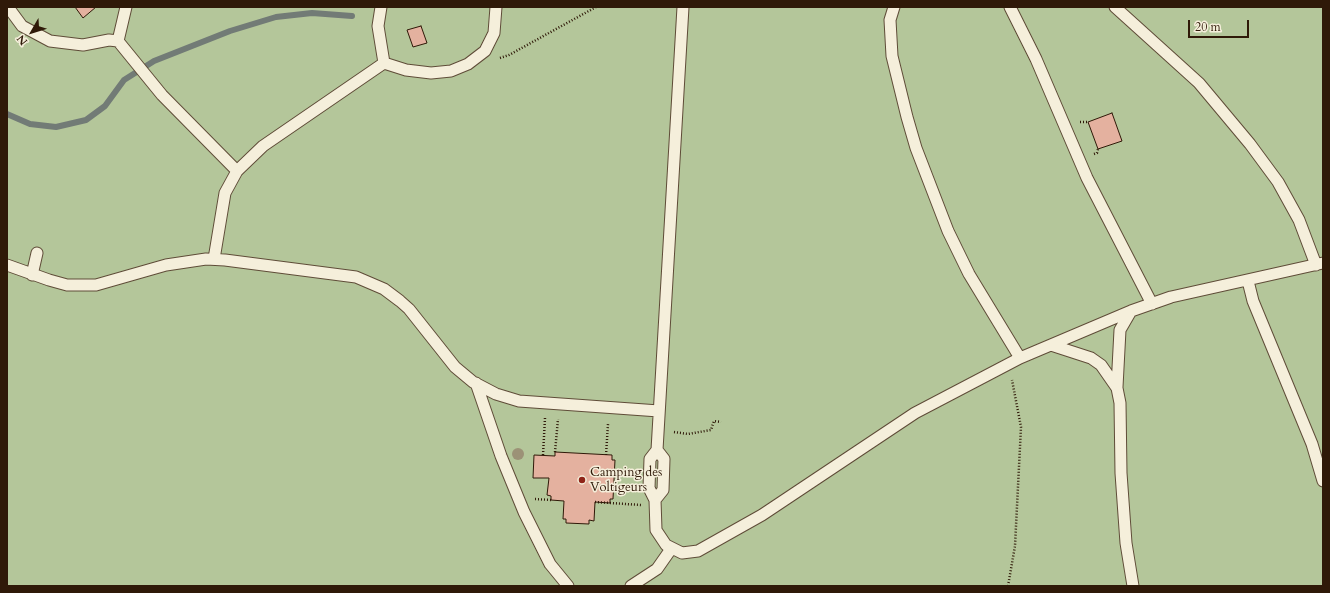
<!DOCTYPE html>
<style>
body{margin:0}
#map{position:relative;width:1330px;height:593px;overflow:hidden;background:#f0e6c8;font-family:Cardo,serif}
canvas{display:block}
.frame{position:absolute;inset:0;border:8px solid #2f1908;pointer-events:none}
.north{position:absolute;left:12px;top:12px;width:40px;height:40px;-webkit-text-stroke:3px #f5efdb;paint-order:stroke;rotate:231deg;font-size:11px;font-weight:700;line-height:16px;text-align:center;color:#2f1908}
.north::after{content:'';display:block;margin:auto;width:14px;height:18px;background:#2f1908;clip-path:polygon(50% 0,100% 100%,50% 72%,0 100%)}
.scale{position:absolute;left:1188px;top:20px;width:61px;height:18px;box-sizing:border-box;border:2px solid #2f1908;border-top:0;padding-left:5px;font-size:12px;line-height:14px;white-space:nowrap;color:#2f1908;-webkit-text-stroke:3px #f5efdb;paint-order:stroke}
</style>
<div id="map">
<canvas width="1330" height="593"></canvas>
<div class="frame"></div>
<div class="north">N</div>
<div class="scale">20 m</div>
</div>
<script>
const ctx = document.querySelector('canvas').getContext('2d');
ctx.lineJoin = 'round';
function fillPath(path, color) { ctx.fillStyle = color; ctx.fill(path, 'evenodd'); }
const poly = rows => new Path2D(rows.map(r => 'M' + r).join(''));
function stroke(path, color, width, dash) { ctx.strokeStyle = color; ctx.lineWidth = width; ctx.lineCap = dash ? 'butt' : 'round'; ctx.setLineDash(dash || []); ctx.stroke(path); }
function write(font, color, halo, rows, align = 'center') {
  ctx.font = font + ' Cardo,serif'; ctx.lineWidth = 3; ctx.setLineDash([]); ctx.textBaseline = 'middle'; ctx.strokeStyle = halo; ctx.fillStyle = color; for (const [text, x, y, turn = 0] of rows) {
    ctx.save(); ctx.translate(x, y); ctx.rotate((+turn || 0) * Math.PI / 180); ctx.textAlign = isNaN(turn) ? turn : align; if (halo) ctx.strokeText(text, 0, 0); ctx.fillText(text, 0, 0); ctx.restore();
  }
}
fillPath(poly([
 [7,7,1323,7,1323,586,7,586]
]), '#b4c69a');
stroke(poly([
 [7,114,30,124,56,127,86,120,105,106,124,80,154,61,230,31,276,17,312,13,352,16]
]), '#727b76', 6);
const building = poly([
 [75,7,96,7,83,18,75,7],
 [421,26,427,43,413,47,407,30,421,26],
 [1112,113,1122,141,1098,149,1088,122,1112,113],
 [555,452,612,455,612,460,615,460,613,499,610,499,610,503,595,502,594,521,589,520,589,524,566,523,566,519,563,519,564,501,551,500,551,496,547,495,549,478,533,478,534,455,555,456,555,452]
]);
fillPath(building, '#e4b19f');
stroke(building, '#2f1908', 1);
const lane = poly([
 [8,7,22,26,50,41,83,45,109,40,118,41,162,95,237,171],
 [381,7,378,26,384,63],
 [894,7,890,20,892,56,907,117,916,148,948,231,969,274,1020,358],
 [1010,7,1036,59,1087,178,1152,304],
 [1115,7,1199,83,1250,144,1278,182,1299,220,1316,265],
 [118,41,126,7],
 [384,63,406,70,431,73,451,71,468,64,485,51,494,33,496,7],
 [214,259,225,193,237,171,263,146,384,63],
 [7,265,49,280,67,285,96,285,166,265,206,259,225,260,356,277,384,289,400,301,409,309,455,367,473,382,496,394,519,401,659,411],
 [32,275,37,253],
 [1248,281,1253,301,1312,444,1323,481],
 [1051,345,1091,358,1101,365,1117,388,1120,403,1121,473,1126,543,1133,586],
 [476,383,501,456,524,512,550,564,568,586],
 [1117,387,1120,330,1131,311],
 [657,450,664,459,663,490,655,500,649,488,650,459,657,450,683,7],
 [655,500,656,530,666,545,682,553,698,551,762,515,915,413,1020,358,1131,311,1171,297,1323,263],
 [631,586,657,569,671,549]
]);
stroke(lane, '#5f4c38', 13);
stroke(poly([
 [500,58,509,55,596,7],
 [1080,122,1088,122],
 [1094,154,1097,153,1098,149],
 [674,432,688,434,711,430,714,421,721,422],
 [555,452,558,419],
 [543,455,545,418],
 [606,455,608,424],
 [535,499,551,500],
 [595,502,641,505],
 [1008,586,1015,546,1021,427,1012,380]
]), '#2f1908', 2.5, [1, 2]);
stroke(lane, '#f5efdb', 11);
ctx.fillStyle = '#9c9277';
for (const [x, y] of [
 [518,454]
]) { ctx.beginPath(); ctx.arc(x, y, 6, 0, 2 * Math.PI); ctx.fill(); }
for (const [x, y, r, color] of [
 [582,480,4,"#8f2418"]
]) { const dot = new Path2D(); dot.arc(x, y, r, 0, 2 * Math.PI); ctx.fillStyle = color; ctx.fill(dot); stroke(dot, '#f5efdb', 1.5); }
write('13px', '#2f1908', '#f5efdb', [
 ["Camping des",590,473],
 ["Voltigeurs",590,488]
], 'left');
</script>
